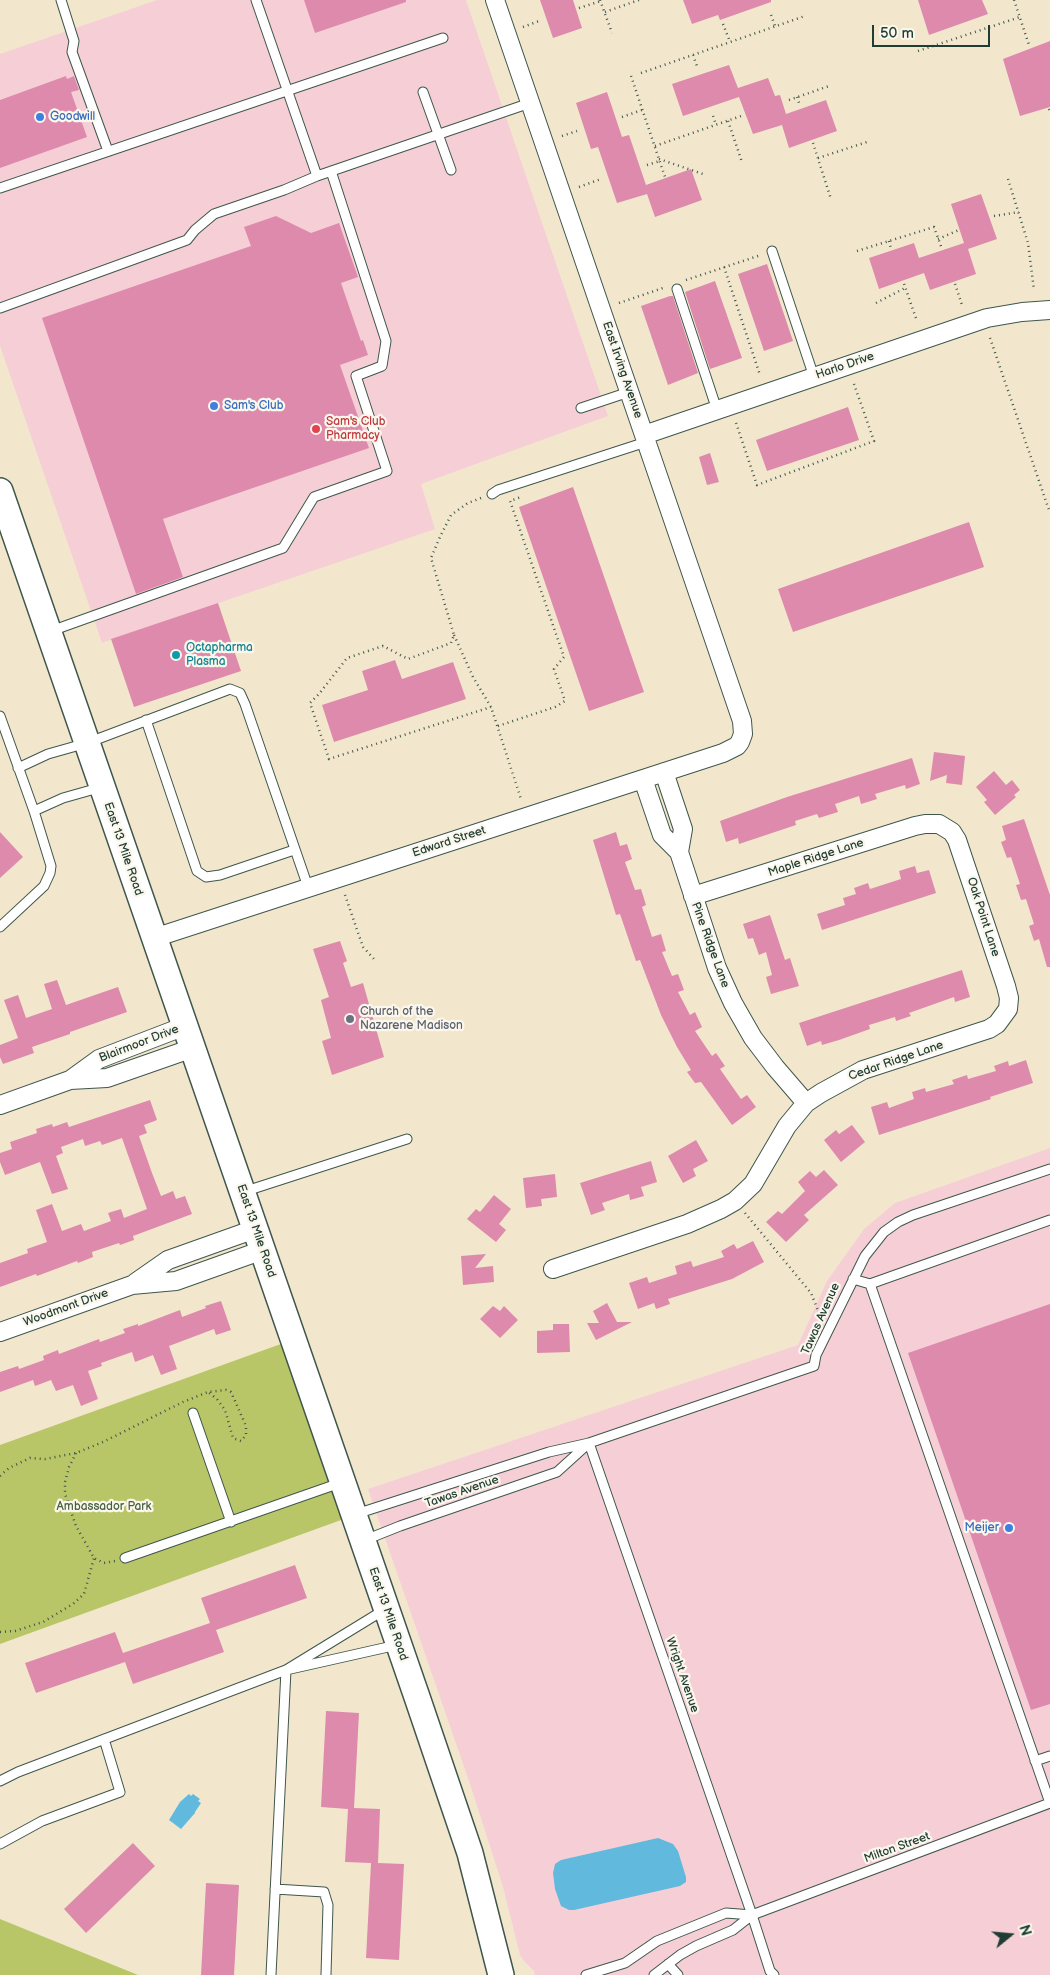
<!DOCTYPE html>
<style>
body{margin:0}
#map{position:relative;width:1050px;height:1975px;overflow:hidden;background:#f2e7cd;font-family:"Balsamiq Sans",sans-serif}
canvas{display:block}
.north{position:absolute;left:985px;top:1910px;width:50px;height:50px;-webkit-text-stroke:4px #fbf7ec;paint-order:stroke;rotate:73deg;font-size:14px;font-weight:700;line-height:20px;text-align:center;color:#1f3d34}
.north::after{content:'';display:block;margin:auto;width:18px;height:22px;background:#1f3d34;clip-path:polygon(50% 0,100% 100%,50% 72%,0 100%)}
.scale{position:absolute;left:872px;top:25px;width:118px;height:22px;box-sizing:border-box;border:2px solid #1f3d34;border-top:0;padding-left:6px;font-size:15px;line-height:18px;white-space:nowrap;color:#1f3d34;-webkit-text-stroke:4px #fbf7ec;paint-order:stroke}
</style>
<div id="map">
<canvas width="1050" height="1975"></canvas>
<div class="north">N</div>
<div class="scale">50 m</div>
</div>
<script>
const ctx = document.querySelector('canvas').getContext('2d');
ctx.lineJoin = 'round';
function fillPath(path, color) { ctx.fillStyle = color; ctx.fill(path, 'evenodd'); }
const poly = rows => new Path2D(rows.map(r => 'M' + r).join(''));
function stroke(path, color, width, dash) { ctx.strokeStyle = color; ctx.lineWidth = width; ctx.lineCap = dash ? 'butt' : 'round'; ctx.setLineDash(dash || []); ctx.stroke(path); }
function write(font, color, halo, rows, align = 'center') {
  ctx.font = font + ' "Balsamiq Sans",sans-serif'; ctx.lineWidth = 4.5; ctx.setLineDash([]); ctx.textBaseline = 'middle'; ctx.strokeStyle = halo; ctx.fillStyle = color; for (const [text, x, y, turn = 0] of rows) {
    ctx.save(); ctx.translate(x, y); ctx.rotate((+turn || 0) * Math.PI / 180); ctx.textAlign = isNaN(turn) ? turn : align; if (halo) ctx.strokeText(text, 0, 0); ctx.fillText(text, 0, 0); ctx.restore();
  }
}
fillPath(poly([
 [157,0,466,0,608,416,421,484,435,529,102,643,0,346,0,54],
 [1050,1148,1050,1975,535,1975,534,1971,523,1960,520,1955,503,1887,470,1784,368,1489,798,1345,827,1281,864,1229,895,1203]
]), '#f6cfd6');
fillPath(poly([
 [292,1340,352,1516,0,1644,0,1445],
 [0,1919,138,1975,0,1975]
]), '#b8c668');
fillPath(poly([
 [189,1794,191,1796,193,1794,200,1799,198,1801,201,1803,195,1812,195,1813,181,1829,169,1820,180,1802],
 [658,1838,673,1844,678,1851,686,1877,686,1882,680,1886,574,1910,569,1910,561,1906,555,1889,553,1873,555,1864,561,1860]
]), '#61b9de');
fillPath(poly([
 [304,0,406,0,406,2,315,33],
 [540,0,573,0,582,28,553,38],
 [683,0,771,0,771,2,720,20,718,15,692,24],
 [918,0,982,0,988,14,929,35],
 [1050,41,1050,107,1020,116,1003,59],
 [729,65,738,88,768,78,775,96,780,95,786,114,826,100,837,131,789,148,782,125,753,134,739,97,683,116,672,84],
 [66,76,67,79,74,76,79,90,71,92,87,137,0,168,0,100],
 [607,92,622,137,629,135,646,185,691,169,702,200,655,217,647,194,617,203,598,147,591,149,576,103],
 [981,194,997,239,968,249,976,274,930,290,924,273,879,289,869,258,914,243,919,258,964,243,951,204],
 [276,216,311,233,339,223,358,277,341,283,361,341,363,340,368,355,340,365,369,448,163,519,183,577,136,594,42,318,251,246,244,227],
 [767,264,793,341,764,351,738,274],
 [715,281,742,358,710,369,685,292],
 [670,296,673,296,698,373,668,385,641,306],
 [848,407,859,440,767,471,756,440],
 [710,453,719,482,707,485,699,457],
 [573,487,644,692,589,711,519,507],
 [969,522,984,567,793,632,778,589],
 [218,603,241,671,134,707,111,639],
 [395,660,402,679,453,662,466,699,334,742,322,705,368,690,362,671],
 [934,752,965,756,962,785,946,783,947,775,930,781],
 [912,758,920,784,906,789,905,785,875,794,877,799,861,804,859,796,835,804,838,812,819,818,817,814,795,821,796,825,739,844,738,838,726,842,720,821,787,797],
 [994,771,1006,785,1012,780,1020,790,1014,795,1016,797,995,815,984,802,987,800,976,787],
 [1024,819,1050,895,1050,967,1047,967,1039,939,1034,941,1029,926,1034,924,1026,899,1021,900,1016,885,1020,884,1011,857,1007,858,1001,842,1006,840,1002,826],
 [0,832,23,857,0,878],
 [616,832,620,846,627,844,632,859,625,862,635,890,641,889,646,905,642,907,652,937,661,934,666,951,662,952,672,976,678,974,684,990,678,992,690,1015,695,1012,702,1027,695,1031,712,1056,716,1053,725,1066,720,1069,741,1099,747,1095,756,1107,732,1125,701,1082,695,1083,687,1072,691,1070,677,1047,661,1015,640,960,636,961,620,914,616,915,593,840],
 [915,866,917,873,929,870,936,893,822,930,817,914,845,905,843,898,856,894,854,888,868,883,870,889,901,879,899,871],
 [770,915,785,960,790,958,799,986,771,994,766,977,772,975,766,952,759,955,753,938,748,939,743,924],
 [340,941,347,961,343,963,351,987,363,983,384,1057,332,1075,322,1041,331,1038,321,1000,329,997,313,949],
 [962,970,970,997,955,1002,954,997,909,1013,911,1016,896,1021,895,1017,869,1025,870,1029,839,1040,822,1045,821,1041,807,1046,799,1023],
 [57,980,66,1005,118,987,127,1012,70,1032,70,1034,32,1047,34,1053,3,1064,0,1057,0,1045,18,1038,4,1000,18,995,26,1018,52,1009,44,984],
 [1026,1060,1033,1083,990,1097,991,1099,879,1135,871,1107,887,1102,889,1108,914,1099,912,1092,925,1088,926,1092,954,1084,952,1080,967,1075,968,1079,996,1071,994,1066,1008,1061,1009,1066],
 [150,1100,157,1120,144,1125,147,1133,139,1136,152,1173,161,1196,173,1191,176,1199,185,1196,192,1214,133,1236,134,1240,120,1245,119,1243,92,1252,93,1257,78,1263,77,1261,37,1276,36,1274,0,1287,0,1263,28,1253,27,1249,47,1242,36,1210,52,1204,62,1231,81,1224,84,1231,111,1221,108,1213,121,1209,124,1218,147,1209,122,1138,102,1145,100,1141,85,1146,83,1139,61,1147,63,1153,56,1156,68,1189,52,1194,40,1162,5,1175,0,1162,0,1153,12,1149,10,1142,37,1133,36,1129,52,1124,53,1127,67,1122,69,1127],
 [852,1125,865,1142,841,1162,824,1140,836,1130,839,1134],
 [696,1140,708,1161,693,1169,696,1176,683,1183,668,1156],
 [651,1161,657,1182,641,1187,644,1196,630,1200,629,1194,602,1203,605,1210,591,1215,580,1183],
 [824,1170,838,1185,804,1215,809,1220,786,1242,766,1222,778,1211,782,1214,805,1191,798,1182,810,1171,816,1177],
 [555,1174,557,1197,541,1199,542,1206,526,1208,523,1178],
 [494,1195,511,1209,499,1224,506,1230,496,1242,467,1219,476,1209,480,1212],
 [753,1241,764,1262,732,1279,668,1299,670,1304,656,1309,654,1303,638,1309,629,1283,647,1277,649,1283,677,1274,675,1266,691,1261,693,1267,724,1257,721,1251,734,1244,737,1249],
 [486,1254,475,1268,493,1266,494,1282,463,1285,461,1256],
 [221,1301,231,1330,216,1335,214,1329,169,1346,177,1369,161,1375,153,1355,135,1362,132,1352,101,1363,102,1366,88,1371,98,1399,81,1406,73,1385,56,1391,51,1380,35,1386,33,1380,0,1392,0,1372,18,1366,19,1369,44,1360,43,1356,58,1350,59,1354,99,1339,100,1342,125,1333,123,1329,138,1324,138,1326,180,1310,182,1317,206,1308,205,1306],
 [607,1303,617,1322,632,1322,596,1340,587,1323,599,1323,593,1311],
 [1050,1304,1050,1704,1031,1710,908,1353],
 [493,1306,500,1311,504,1306,518,1320,500,1338,480,1319],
 [553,1324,569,1324,570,1352,537,1353,537,1331,553,1330],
 [295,1565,307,1598,216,1630,224,1652,133,1684,125,1662,36,1693,25,1663,115,1632,123,1653,210,1623,201,1598],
 [326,1711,359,1713,354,1808,380,1809,378,1863,404,1864,399,1960,366,1958,371,1863,345,1862,348,1809,321,1807],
 [133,1843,155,1866,86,1933,64,1909],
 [206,1883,239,1885,234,1975,201,1975]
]), '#de8aac');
const lane = poly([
 [61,0,74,41,72,52,108,151],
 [256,0,317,176],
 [423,92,451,170],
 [0,188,443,38],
 [772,251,814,377],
 [677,289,717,410],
 [0,308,187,240,195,230,214,214,284,190,317,176,530,103],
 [581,408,629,392],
 [492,494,498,490,646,442],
 [51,631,283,548,314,497,387,471,356,376,382,366,386,341,331,171],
 [0,716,34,811,51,866,50,873,44,886,0,927],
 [146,720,197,871,206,877,220,875,294,850],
 [18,768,48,754,87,743,230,689,240,693,245,704,308,887],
 [34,811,63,798,102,787],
 [243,1192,407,1139],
 [853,1279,870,1284,1050,1803],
 [870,1284,1050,1220],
 [193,1413,231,1522],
 [589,1443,752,1915,770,1971,774,1975],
 [356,1514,549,1452,589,1443,814,1366,816,1355,865,1256,884,1232,898,1222,913,1215,1050,1169],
 [365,1540,400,1526,557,1472,589,1443],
 [125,1558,340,1483],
 [384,1610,286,1670,397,1645],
 [1035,1761,1050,1756],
 [0,1781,18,1772,286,1670,271,1975],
 [0,1844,42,1821,120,1792,104,1739],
 [275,1889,324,1892,328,1905,326,1975],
 [668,1964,678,1975],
 [586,1975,625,1963,657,1941,726,1913,752,1915],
 [654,1975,680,1955,696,1946,733,1930,752,1915,1050,1803]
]);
const street = poly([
 [644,435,987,318,1022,312,1050,310],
 [664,772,683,829,679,852,717,968,733,1003,753,1038,775,1067,806,1103],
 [643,779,662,835,679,852],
 [154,938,723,753,737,746,740,742,743,734,742,721,495,0],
 [70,1080,99,1059,185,1026],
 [0,1105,70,1080,107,1078,193,1048],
 [553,1269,687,1224,721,1209,735,1201,753,1184,787,1126,806,1103,821,1093,863,1070,989,1029,997,1024,1008,1009,1009,998,1006,986,957,840,952,832,939,824,925,824,915,826,693,896],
 [135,1283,168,1260,255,1229],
 [0,1332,132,1285,176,1281,263,1250]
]);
const secondary = poly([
 [0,491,417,1697,470,1853,501,1975]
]);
stroke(lane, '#3f564b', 11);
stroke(street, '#3f564b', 20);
stroke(secondary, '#3f564b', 28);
stroke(poly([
 [600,0,612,33],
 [1014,0,1029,45],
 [579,8,601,1],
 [605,12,639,0],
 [771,15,775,26],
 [723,24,730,42],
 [523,27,539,21],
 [918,51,1020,17],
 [693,55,698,69],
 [641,73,805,16],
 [631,76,665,177],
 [797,97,799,103],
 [789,100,829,86],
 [1049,109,1050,111],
 [713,116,716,125],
 [622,117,642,110],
 [728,121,742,162],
 [562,136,577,131],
 [813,143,831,199],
 [655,146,744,115],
 [818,158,870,141],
 [659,159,703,174],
 [647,165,660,161],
 [1008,179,1028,243,1034,290],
 [579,187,601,179],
 [994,216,1019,212],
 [938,239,959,230],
 [889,241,891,249],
 [857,251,934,227,942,249],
 [724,267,760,375],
 [686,280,761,255],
 [904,284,917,321],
 [955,284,962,305],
 [619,303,666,287],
 [876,303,905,288],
 [990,338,1050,513],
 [736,423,757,485,874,441,854,384],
 [481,498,468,503,451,515,440,537,431,558,454,635,451,643,408,659,383,646,347,658,319,694,310,703,329,759,491,707],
 [454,635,473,677,491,707,521,799],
 [498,726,555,707,565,701,554,669,564,657,510,501,521,497],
 [345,895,363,947,374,959],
 [745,1213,811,1293,821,1318],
 [76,1453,69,1467,65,1482,65,1494,76,1526,94,1558,104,1563,115,1561],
 [0,1476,9,1468,30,1458,45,1459,76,1453,103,1442,183,1402,208,1392,226,1390,231,1392,246,1426,246,1435,241,1441,233,1438,225,1410,217,1399,208,1392],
 [0,1632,15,1631,43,1622,73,1604,84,1594,94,1558]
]), '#3f564b', 2.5, [1, 4]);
stroke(lane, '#fff', 9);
stroke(street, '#fff', 18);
stroke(secondary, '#fff', 25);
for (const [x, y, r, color] of [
 [40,117,5,"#3f7fe0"],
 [214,406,5,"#3f7fe0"],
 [316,429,5,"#e0444e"],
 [176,655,5,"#0f9aa8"],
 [350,1019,5,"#6b7280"],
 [1009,1528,5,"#3f7fe0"]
]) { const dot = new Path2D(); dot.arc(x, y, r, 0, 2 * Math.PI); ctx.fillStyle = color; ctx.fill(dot); stroke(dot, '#fbf7ec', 2); }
write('12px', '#366cbe', '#fbf7ec', [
 ["Goodwill",50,117],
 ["Sam's Club",224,406],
 ["Meijer",999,1528,"right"]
], 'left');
write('12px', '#1f3d34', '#fbf7ec', [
 ["Harlo Drive",845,366,-19],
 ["East Irving Avenue",622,370,71],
 ["Edward Street",449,842,-18],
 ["East 13 Mile Road",123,849,71],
 ["Maple Ridge Lane",816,858,-18],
 ["Oak Point Lane",983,917,72],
 ["Pine Ridge Lane",710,945,70],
 ["Blairmoor Drive",139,1044,-21],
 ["Cedar Ridge Lane",896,1061,-19],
 ["East 13 Mile Road",256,1231,71],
 ["Woodmont Drive",66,1308,-20],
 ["Tawas Avenue",821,1319,-66],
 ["Tawas Avenue",462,1492,-19],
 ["East 13 Mile Road",388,1614,71],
 ["Wright Avenue",682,1675,71],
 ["Milton Street",897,1848,-20]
]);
write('12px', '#be3a42', '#fbf7ec', [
 ["Sam's Club",326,422],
 ["Pharmacy",326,436]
], 'left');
write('12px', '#0d838f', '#fbf7ec', [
 ["Octapharma",186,648],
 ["Plasma",186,662]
], 'left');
write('12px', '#5b616d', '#fbf7ec', [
 ["Church of the",360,1012],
 ["Nazarene Madison",360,1026]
], 'left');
write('12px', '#455f41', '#fbf7ec', [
 ["Ambassador Park",104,1507]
]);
</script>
